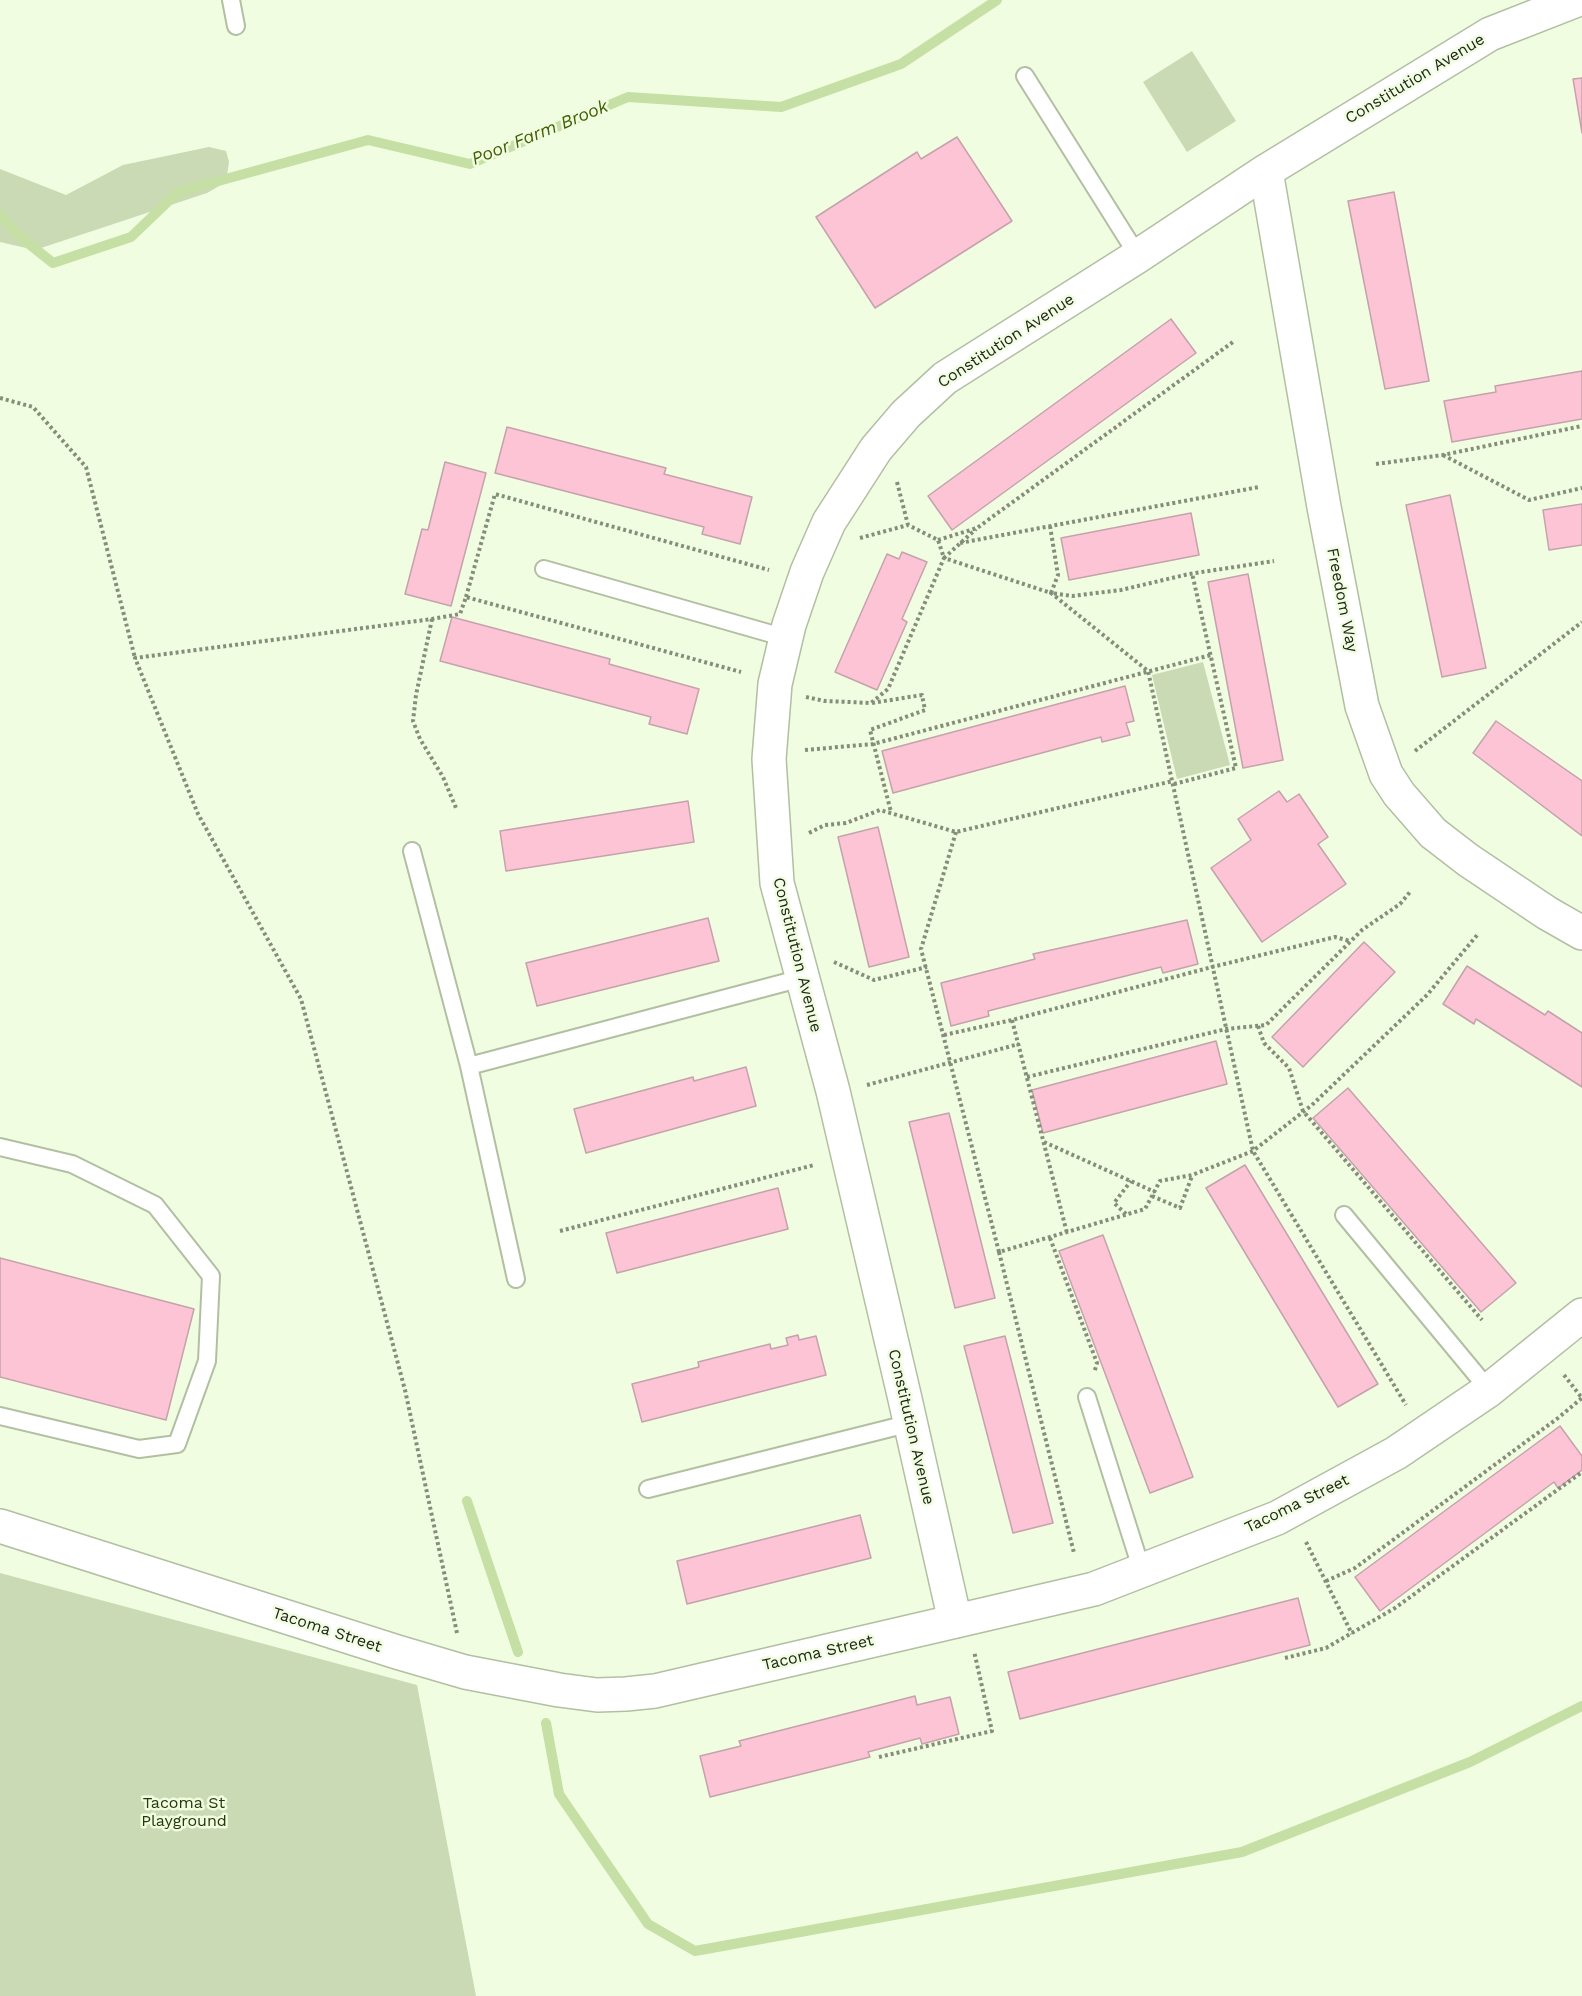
<!DOCTYPE html>
<style>
body{margin:0}
canvas{display:block;background:#f0fde0}
</style>
<canvas width="1582" height="1996"></canvas>
<script>
const ctx = document.querySelector('canvas').getContext('2d');
ctx.lineJoin = 'round';
function fillPath(path, color) { ctx.fillStyle = color; ctx.fill(path, 'evenodd'); }
const poly = rows => new Path2D(rows.map(r => 'M' + r).join(''));
function stroke(path, color, width, dash) { ctx.strokeStyle = color; ctx.lineWidth = width; ctx.lineCap = dash ? 'butt' : 'round'; ctx.setLineDash(dash || []); ctx.stroke(path); }
function write(font, color, halo, rows, align = 'center') {
  ctx.font = font + ' "Work Sans",sans-serif'; ctx.lineWidth = 5; ctx.setLineDash([]); ctx.textBaseline = 'middle'; ctx.strokeStyle = halo; ctx.fillStyle = color; for (const [text, x, y, turn = 0] of rows) {
    ctx.save(); ctx.translate(x, y); ctx.rotate((+turn || 0) * Math.PI / 180); ctx.textAlign = isNaN(turn) ? turn : align; if (halo) ctx.strokeText(text, 0, 0); ctx.fillText(text, 0, 0); ctx.restore();
  }
}
fillPath(poly([
 [1192,51,1236,121,1187,152,1143,82],
 [209,147,226,151,229,162,226,182,207,193,35,250,0,242,0,169,66,195,123,165],
 [1203,662,1230,765,1177,779,1152,675],
 [0,1573,417,1685,476,1996,0,1996]
]), '#c9dab4');
stroke(poly([
 [0,214,19,236,53,263,131,237,178,192,368,140,470,164,628,97,781,107,901,64,997,0],
 [467,1501,518,1652],
 [546,1723,559,1794,648,1924,695,1951,1242,1852,1470,1762,1582,1706]
]), '#c5dfa4', 10);
const building = poly([
 [1582,78,1582,133,1573,79,1582,78],
 [957,137,1012,221,875,308,816,217,917,152,921,159,957,137],
 [1394,192,1429,381,1385,389,1348,201,1394,192],
 [1171,319,1196,353,952,530,928,496,1171,319],
 [1582,371,1582,419,1452,442,1444,401,1496,392,1495,386,1582,371],
 [507,427,666,468,664,474,752,497,740,544,702,534,704,527,495,473,507,427],
 [445,462,486,473,451,606,405,594,422,529,428,530,445,462],
 [1450,495,1486,668,1442,677,1406,505,1450,495],
 [1582,504,1582,545,1549,550,1543,510,1582,504],
 [1191,513,1199,555,1069,580,1061,538,1191,513],
 [902,552,927,562,902,619,907,622,877,690,835,672,887,554,899,559,902,552],
 [1248,574,1283,760,1243,768,1208,582,1248,574],
 [452,617,610,659,609,664,699,689,687,734,649,724,651,717,440,661,452,617],
 [1125,686,1134,721,1126,723,1130,735,1102,742,1101,737,893,793,882,751,1125,686],
 [1496,721,1582,781,1582,836,1473,753,1496,721],
 [1279,791,1287,802,1299,794,1328,837,1318,844,1346,884,1262,942,1211,868,1251,840,1238,819,1279,791],
 [688,801,694,842,506,871,500,831,688,801],
 [878,827,909,957,869,967,838,837,878,827],
 [708,918,719,961,537,1006,526,963,708,918],
 [1187,920,1198,964,1163,973,1161,967,988,1011,989,1016,951,1026,941,983,1035,959,1033,954,1187,920],
 [1364,942,1395,972,1303,1067,1272,1037,1364,942],
 [1467,966,1545,1015,1548,1011,1582,1033,1582,1087,1476,1019,1474,1024,1443,1004,1467,966],
 [1216,1041,1227,1084,1043,1133,1032,1090,1216,1041],
 [746,1067,756,1106,586,1153,574,1109,693,1077,694,1081,746,1067],
 [1348,1088,1516,1283,1481,1312,1313,1118,1348,1088],
 [949,1113,995,1298,955,1308,909,1122,949,1113],
 [1245,1165,1378,1384,1338,1407,1206,1188,1245,1165],
 [778,1188,788,1229,617,1273,606,1233,778,1188],
 [1103,1235,1193,1477,1150,1493,1059,1251,1103,1235],
 [0,1258,194,1309,166,1420,0,1377,0,1258],
 [798,1335,799,1340,816,1336,826,1375,642,1422,632,1384,699,1367,698,1362,770,1344,771,1349,788,1345,786,1338,798,1335],
 [1005,1336,1053,1523,1013,1533,964,1346,1005,1336],
 [1560,1426,1582,1456,1582,1470,1558,1488,1554,1482,1380,1611,1355,1577,1560,1426],
 [860,1515,871,1558,687,1604,677,1561,860,1515],
 [1298,1598,1310,1645,1020,1719,1008,1672,1298,1598],
 [915,1696,917,1705,950,1697,959,1734,922,1744,920,1738,868,1752,870,1757,710,1797,700,1756,741,1746,739,1741,915,1696]
]);
fillPath(building, '#fcc4d5');
stroke(building, '#c4a3ac', 1.5);
const lane = poly([
 [231,0,236,26],
 [1025,76,1138,256],
 [544,569,786,638],
 [412,851,469,1066,516,1279],
 [469,1066,802,978],
 [0,1147,72,1164,155,1205,211,1276,207,1361,177,1444,139,1449,0,1416],
 [1344,1215,1489,1390],
 [1087,1397,1142,1571],
 [648,1489,911,1423]
]);
const street = poly([
 [1266,171,1324,507,1362,706,1386,774,1399,794,1433,833,1468,860,1547,913,1582,933],
 [955,1621,905,1399,833,1091,777,883,769,759,775,684,789,625,807,572,829,522,876,449,906,414,945,378,1138,256,1266,171,1490,34,1577,0]
]);
const secondary = poly([
 [0,1526,397,1652,465,1672,559,1690,597,1695,626,1694,655,1691,1094,1589,1277,1518,1396,1453,1489,1390,1582,1315]
]);
stroke(lane, '#b2bfa3', 20);
stroke(street, '#b2bfa3', 36);
stroke(secondary, '#b2bfa3', 36);
stroke(poly([
 [0,398,33,407,86,467,135,658],
 [1443,455,1529,500,1582,488],
 [1376,464,1443,455,1582,426],
 [897,482,908,525],
 [1050,526,1058,575,1051,593,1072,596,1121,590,1189,574,1274,561],
 [860,538,908,525,938,540,944,558,976,529],
 [938,540,977,528,1233,342],
 [960,543,1259,487],
 [466,597,495,494,769,570],
 [432,619,416,695,413,721,420,739,443,777,456,808],
 [806,697,825,701,871,703,888,689,944,558,1051,593,1148,671,1253,1151,1406,1405],
 [872,703,922,695,925,710,870,730,891,812],
 [805,750,873,744,1211,655],
 [1415,751,1582,622],
 [1174,784,1236,768,1192,573],
 [956,832,921,949,999,1252,1145,1209,1160,1181,1192,1175,1253,1151,1312,1105,1427,995,1478,934],
 [809,833,825,825,846,823,880,810,956,832,1173,781],
 [834,962,874,980,927,967],
 [1012,1020,1067,1233],
 [1258,1026,1264,1043,1289,1068,1303,1111,1482,1320],
 [944,1035,1012,1020,1212,967,1335,937,1350,941],
 [1027,1077,1226,1029,1266,1025,1362,930,1400,904,1410,892],
 [867,1085,1019,1044],
 [1044,1142,1155,1192],
 [1152,1196,1180,1208,1192,1176],
 [1126,1214,1114,1203,1131,1181],
 [560,1231,814,1165],
 [1050,1238,1097,1363,1094,1373],
 [999,1252,1074,1553],
 [1564,1375,1582,1398],
 [1306,1542,1352,1634],
 [1326,1581,1355,1568,1558,1418,1582,1398],
 [457,1633,405,1390,301,999,198,814,135,658,432,619,460,614,466,597,741,672],
 [1285,1658,1326,1648,1395,1608,1582,1472],
 [879,1757,992,1731,974,1651]
]), '#868e7b', 4, [3, 3]);
stroke(lane, '#fff', 16);
stroke(street, '#fff', 33);
stroke(secondary, '#fff', 33);
write('16px', '#22261c', '#f0fde0', [
 ["Constitution Avenue",1415,79,-31],
 ["Constitution Avenue",1006,341,-33],
 ["Freedom Way",1342,600,79],
 ["Constitution Avenue",797,955,76],
 ["Constitution Avenue",911,1427,77],
 ["Tacoma Street",1297,1504,-26],
 ["Tacoma Street",327,1630,18],
 ["Tacoma Street",818,1653,-13]
]);
write('16px', '#27370c', '#f0fde0', [
 ["Tacoma St",184,1803],
 ["Playground",184,1821]
]);
write('italic 18px', '#425f03', '#f0fde0', [
 ["Poor Farm Brook",540,133,-22]
]);
</script>
